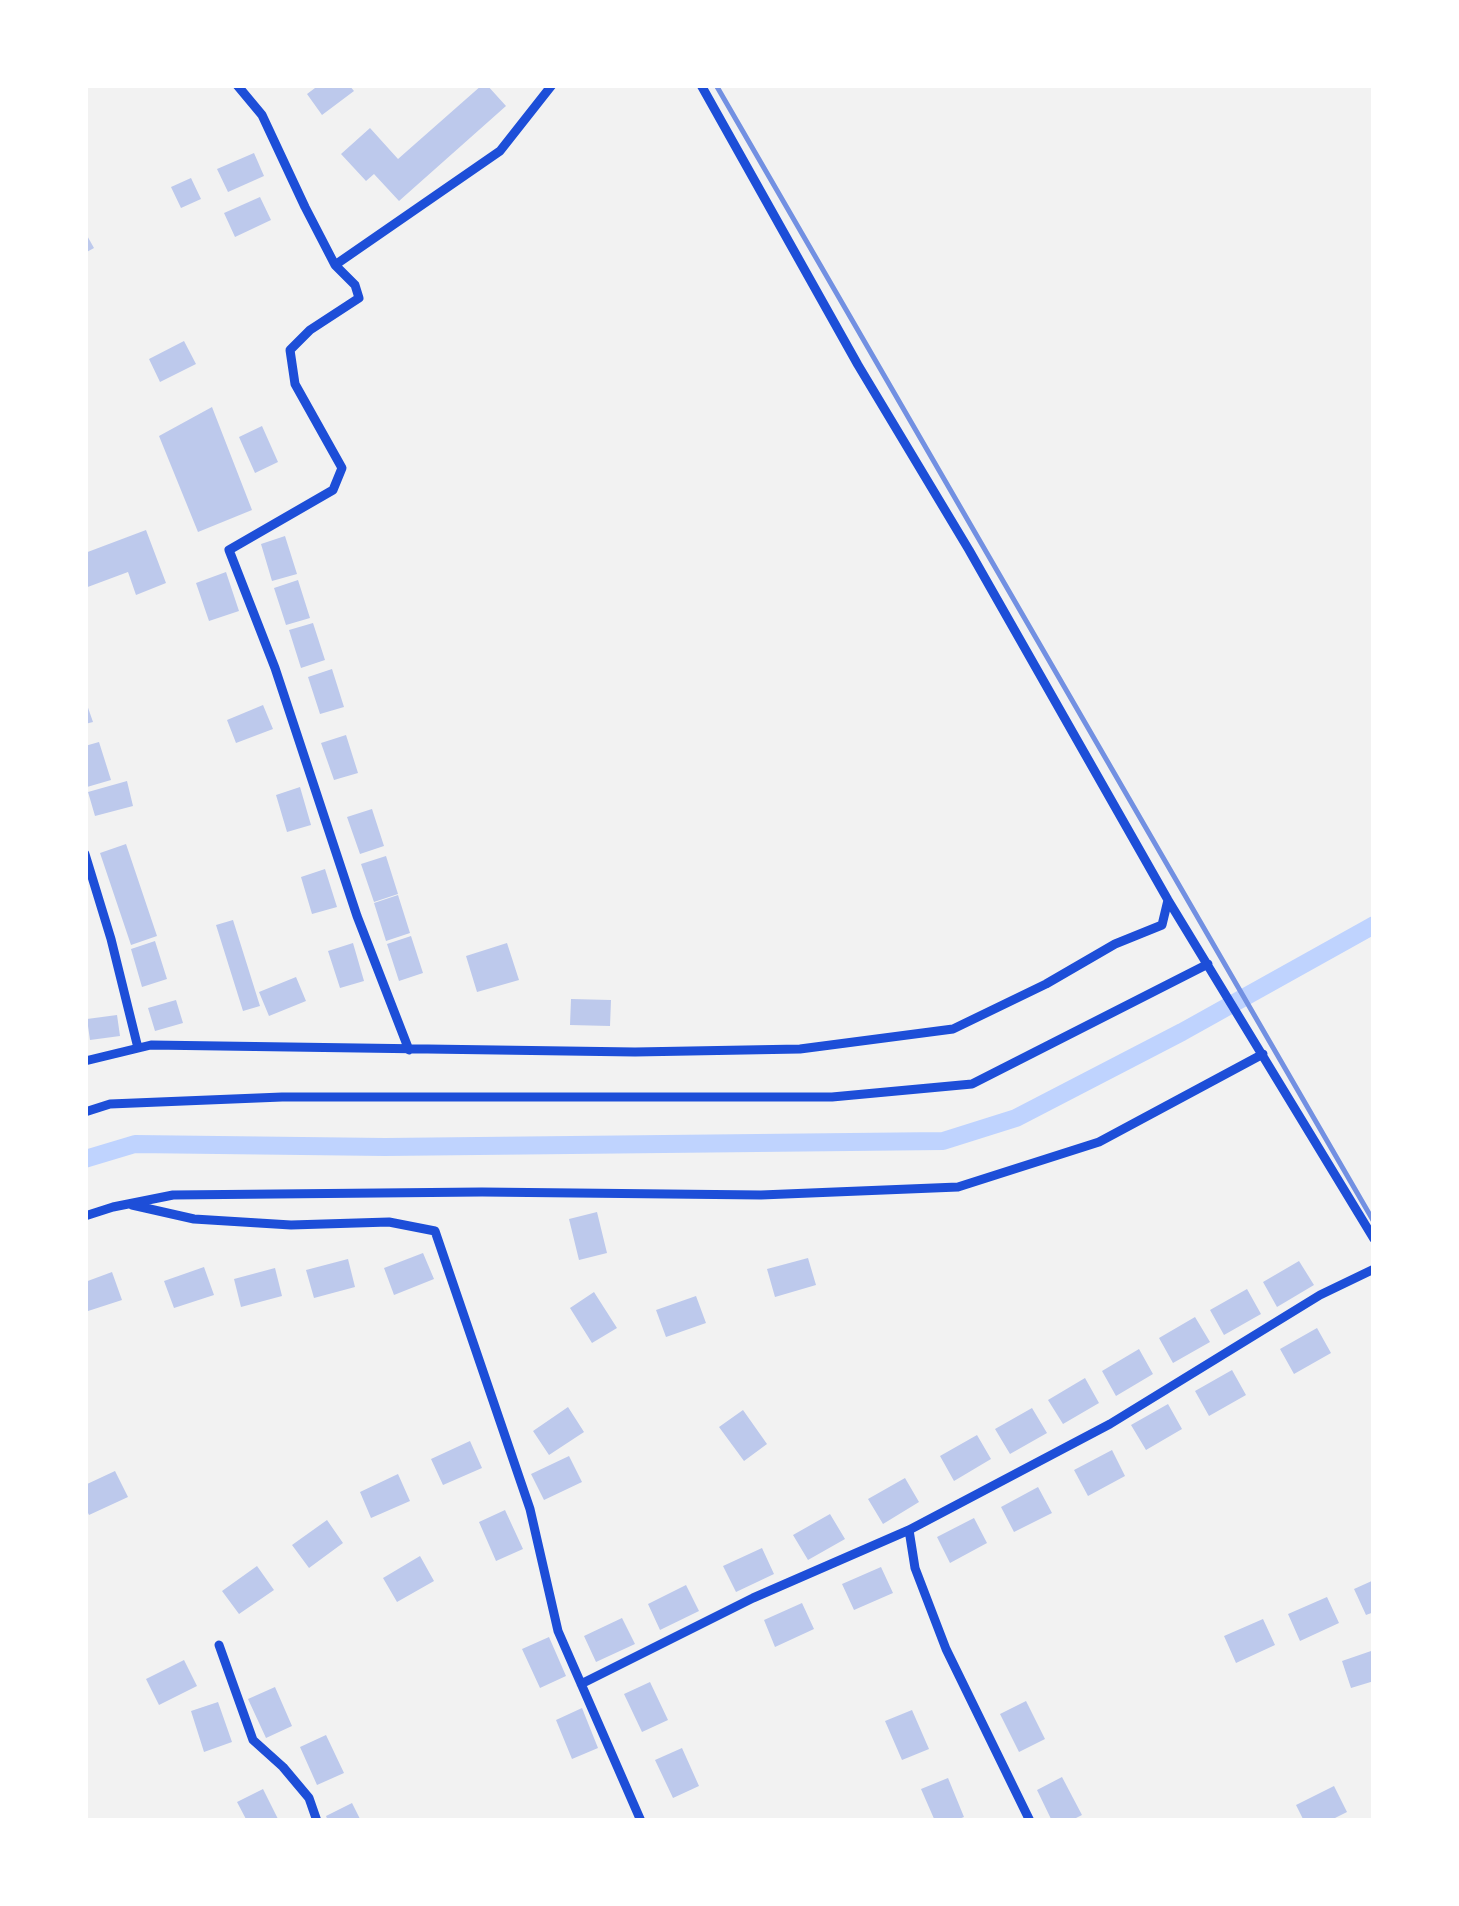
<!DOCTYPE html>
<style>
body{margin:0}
#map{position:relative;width:1459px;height:1906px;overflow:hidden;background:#f2f2f2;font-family:Roboto,sans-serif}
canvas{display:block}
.frame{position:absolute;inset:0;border:88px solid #fff;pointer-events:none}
</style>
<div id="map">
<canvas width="1459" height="1906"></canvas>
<div class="frame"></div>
</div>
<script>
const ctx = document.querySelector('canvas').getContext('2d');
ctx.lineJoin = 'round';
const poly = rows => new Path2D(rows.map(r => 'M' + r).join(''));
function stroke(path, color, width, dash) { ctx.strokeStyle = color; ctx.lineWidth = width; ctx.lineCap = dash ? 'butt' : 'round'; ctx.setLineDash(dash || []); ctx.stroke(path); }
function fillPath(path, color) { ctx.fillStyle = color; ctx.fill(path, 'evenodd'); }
stroke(poly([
 [85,1159,135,1144,385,1147,943,1141,1016,1118,1182,1032,1374,925]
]), '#bfd3fe', 18);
fillPath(poly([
 [319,85,349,85,354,91,322,115,307,94],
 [482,85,487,85,506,106,399,201,374,174,366,181,341,154,370,128,398,159],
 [254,153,264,176,228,192,217,169],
 [191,178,201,199,181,208,171,187],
 [260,197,271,220,235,237,224,213],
 [85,232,94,248,85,253],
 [184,341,196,364,160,382,149,359],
 [212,407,252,510,198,532,159,436],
 [262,426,278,462,255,473,239,437],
 [146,530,166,583,136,595,128,572,85,588,85,553],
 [285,536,297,574,272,581,261,544],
 [226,572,239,611,209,621,196,583],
 [298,580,310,618,286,625,274,588],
 [313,623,325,660,301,668,289,630],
 [332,669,344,707,320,714,308,677],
 [85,699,93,722,85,724],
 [263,705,273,729,236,743,227,720],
 [346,735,358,773,334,780,321,743],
 [99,742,111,780,87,787,85,746],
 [127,781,133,806,95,816,88,792],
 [300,787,311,825,287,832,276,795],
 [372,809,384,846,360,854,347,817],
 [126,844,157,936,131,945,100,853],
 [386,856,398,894,374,902,361,864],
 [325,869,337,907,312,914,301,877],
 [398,895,410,933,386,941,374,903],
 [233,920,260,1006,243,1011,216,925],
 [411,936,423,973,399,981,387,944],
 [155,941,167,979,142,987,131,949],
 [353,943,364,981,340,988,328,951],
 [507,943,519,980,477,992,466,956],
 [296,977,306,1001,269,1016,259,992],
 [571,999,611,1000,610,1026,570,1025],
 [176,1000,183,1023,155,1031,148,1008],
 [117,1015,120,1036,90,1040,87,1019],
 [597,1212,607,1253,579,1260,569,1219],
 [423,1253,434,1279,394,1295,384,1268],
 [808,1258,816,1285,775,1297,767,1269],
 [348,1259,355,1287,314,1298,306,1270],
 [1299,1261,1314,1285,1277,1307,1263,1282],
 [204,1267,214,1295,174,1308,164,1281],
 [275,1268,282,1296,241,1307,234,1279],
 [112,1272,122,1300,85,1312,85,1282],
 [1247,1289,1261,1314,1224,1335,1210,1310],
 [594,1292,617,1328,592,1343,570,1308],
 [696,1296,706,1323,666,1337,656,1310],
 [1195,1317,1210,1342,1173,1363,1159,1338],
 [1317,1328,1331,1353,1294,1374,1280,1349],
 [1139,1349,1153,1374,1116,1396,1102,1371],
 [1232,1370,1246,1395,1209,1416,1195,1391],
 [1085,1378,1099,1403,1063,1424,1048,1400],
 [1168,1404,1182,1429,1146,1450,1131,1425],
 [568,1407,584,1432,549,1455,533,1431],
 [1032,1408,1047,1433,1010,1454,995,1429],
 [743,1410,767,1444,744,1461,719,1427],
 [977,1435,991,1459,954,1481,940,1456],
 [470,1441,482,1468,443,1485,431,1459],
 [1112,1450,1125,1476,1088,1496,1074,1470],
 [569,1456,582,1482,544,1500,531,1474],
 [115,1471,128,1497,89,1515,85,1507,85,1485],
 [398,1474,410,1501,371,1518,360,1492],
 [905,1478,919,1502,883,1524,868,1499],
 [1038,1487,1052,1513,1014,1532,1001,1507],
 [505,1510,523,1549,496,1561,479,1522],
 [830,1514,845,1539,808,1560,793,1535],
 [974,1518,987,1543,950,1563,937,1537],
 [327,1520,343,1543,309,1568,292,1545],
 [762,1548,774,1574,736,1592,723,1566],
 [420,1556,434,1581,397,1602,383,1578],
 [257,1566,274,1590,239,1614,222,1591],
 [881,1567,893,1593,854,1610,842,1584],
 [1374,1580,1374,1612,1366,1615,1354,1589],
 [686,1585,699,1611,660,1630,648,1604],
 [1327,1597,1339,1623,1300,1641,1288,1614],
 [802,1603,814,1629,775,1647,764,1620],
 [622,1618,635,1644,596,1662,584,1636],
 [1263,1619,1275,1645,1236,1663,1224,1636],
 [549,1637,566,1676,540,1688,522,1649],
 [1374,1650,1374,1681,1351,1688,1342,1661],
 [184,1660,197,1686,159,1705,146,1679],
 [650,1682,668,1720,642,1732,624,1694],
 [275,1687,292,1726,266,1738,248,1699],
 [1026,1701,1045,1739,1019,1752,1000,1714],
 [218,1702,232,1742,204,1752,191,1711],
 [582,1708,598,1748,572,1759,556,1720],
 [912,1710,929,1749,902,1760,885,1721],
 [326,1735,344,1773,317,1785,300,1747],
 [682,1748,699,1786,673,1798,655,1760],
 [1062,1777,1082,1815,1070,1821,1052,1821,1037,1790],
 [948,1778,964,1817,954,1821,935,1821,921,1789],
 [1334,1786,1347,1812,1329,1821,1304,1821,1296,1805],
 [263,1789,279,1821,247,1821,237,1802],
 [352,1803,361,1821,328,1821,326,1816]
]), '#bdc9ec');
stroke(poly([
 [237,85,262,115,305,207,335,265,355,285,359,298,310,330,290,350,295,384,342,468,333,490,229,550,275,668,357,916,409,1050],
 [701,85,858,365,969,550,1168,900,1374,1239],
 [335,265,500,151,552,85],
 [85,854,111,939,138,1048],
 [85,1061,151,1045,635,1052,800,1049,953,1029,1046,984,1115,944,1162,925,1168,900],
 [85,1112,110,1104,282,1097,832,1097,972,1084,1208,964],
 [132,1205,194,1219,291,1225,389,1222,435,1231,530,1509,558,1631,641,1821],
 [85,1216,113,1207,173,1195,482,1192,761,1195,958,1187,1099,1142,1263,1054],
 [909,1530,915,1568,946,1649,1030,1821],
 [219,1645,253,1740,283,1767,309,1798,317,1821],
 [581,1684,753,1598,909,1530,1110,1424,1320,1295,1374,1269]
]), '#1d4ed8', 9);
stroke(poly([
 [716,85,1374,1222]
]), '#7290e2', 5);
</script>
